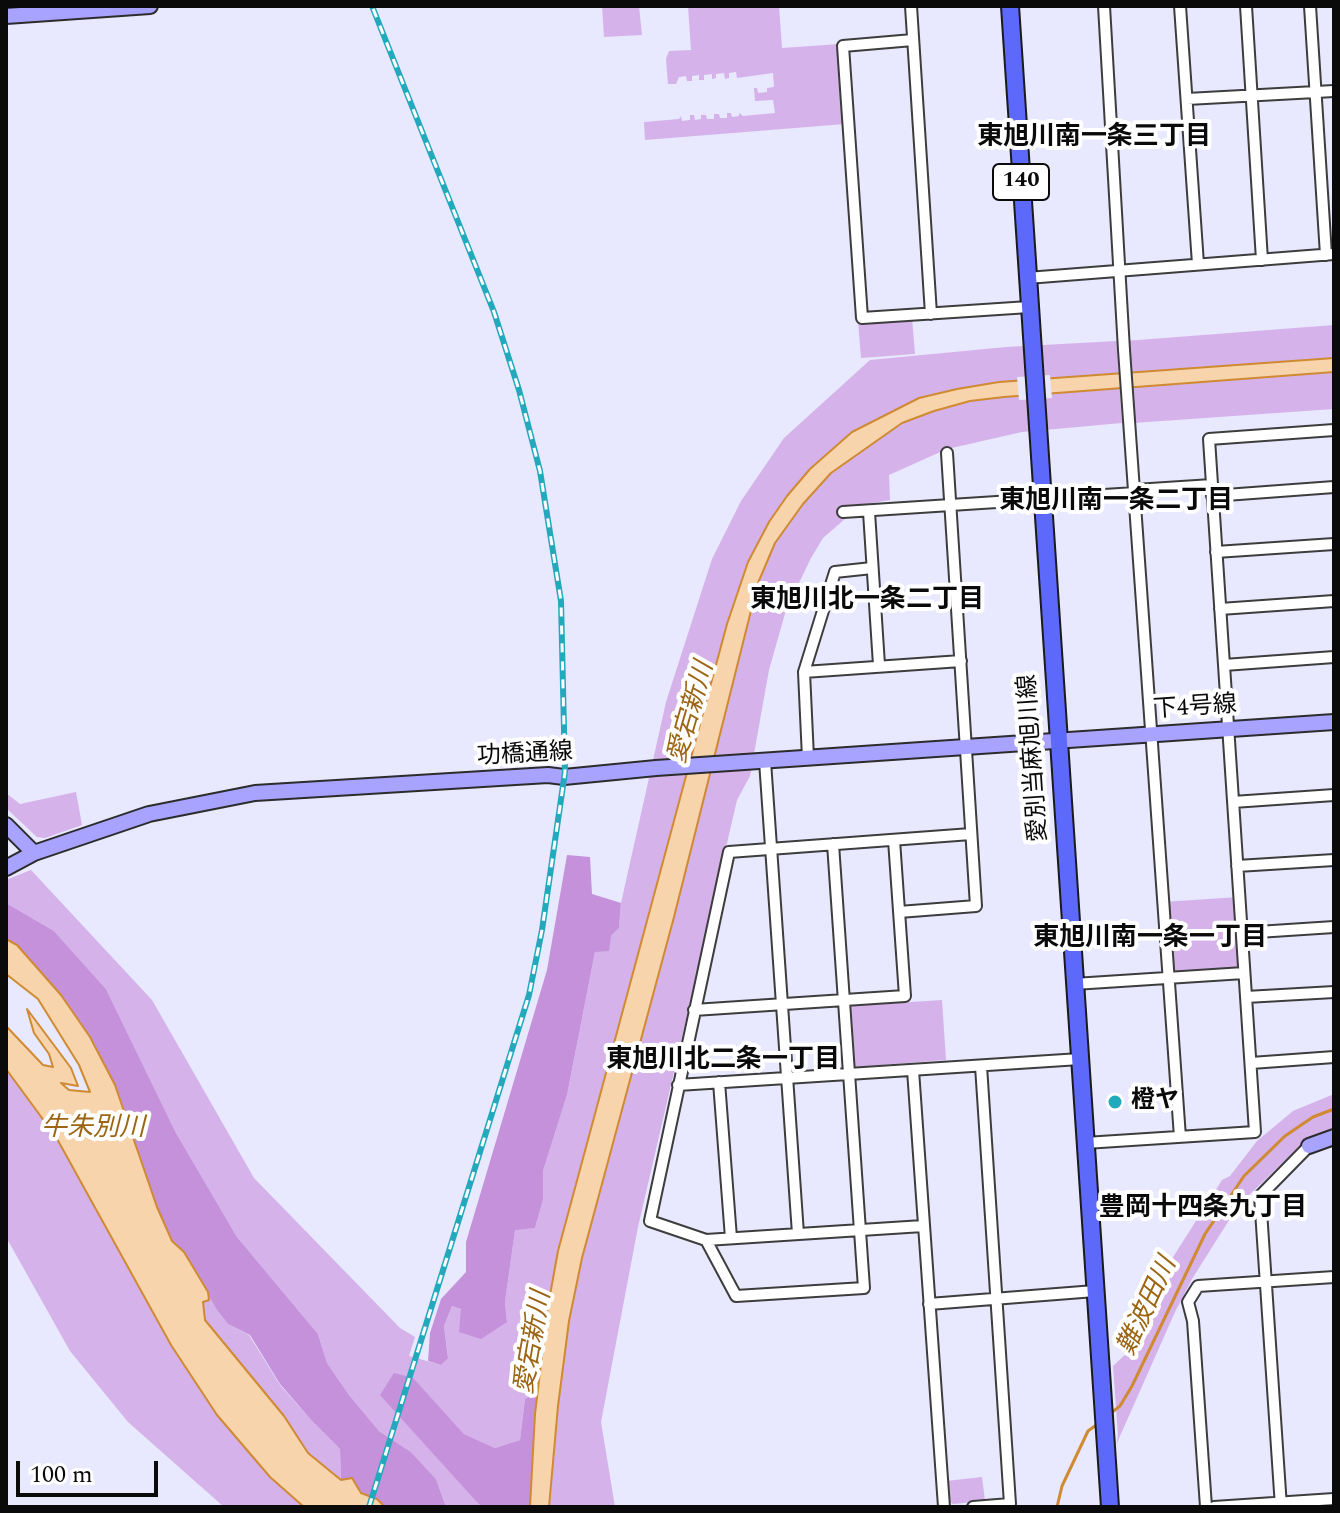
<!DOCTYPE html>
<meta charset="utf-8">
<style>
body{margin:0}
#map{position:relative;width:1340px;height:1513px;overflow:hidden;background:#e8e8ff;font-family:Spectral,serif}
canvas{display:block}
.frame{position:absolute;inset:0;border:8px solid #0a0a0a;pointer-events:none}
.scale{position:absolute;left:16px;top:1461px;width:142px;height:36px;box-sizing:border-box;border:4px solid #0a0a0a;border-top:0;padding-left:10px;font-size:24px;line-height:28px;white-space:nowrap;color:#0a0a0a;-webkit-text-stroke:6px #fff;paint-order:stroke}
</style>
<div id="map">
<canvas width="1340" height="1513"></canvas>
<div class="frame"></div>
<div class="scale">100 m</div>
</div>
<script>
const ctx = document.querySelector('canvas').getContext('2d');
ctx.lineJoin = 'round';
function fillPath(path, color) { ctx.fillStyle = color; ctx.fill(path, 'evenodd'); }
const poly = rows => new Path2D(rows.map(r => 'M' + r).join(''));
function stroke(path, color, width, dash) { ctx.strokeStyle = color; ctx.lineWidth = width; ctx.lineCap = dash ? 'butt' : 'round'; ctx.setLineDash(dash || []); ctx.stroke(path); }
function write(font, color, halo, rows, align = 'center') {
  ctx.font = font + ' Spectral,"Noto Sans JP",serif'; ctx.lineWidth = 8; ctx.setLineDash([]); ctx.textBaseline = 'middle'; ctx.strokeStyle = halo; ctx.fillStyle = color; for (const [text, x, y, turn = 0] of rows) {
    ctx.save(); ctx.translate(x, y); ctx.rotate((+turn || 0) * Math.PI / 180); ctx.textAlign = isNaN(turn) ? turn : align; if (halo) ctx.strokeText(text, 0, 0); ctx.fillText(text, 0, 0); ctx.restore();
  }
}
fillPath(poly([
 [602,6,639,6,642,35,604,37],
 [688,6,779,6,782,48,840,44,845,124,645,140,644,122,679,119,681,116,682,121,690,120,690,115,694,115,695,120,701,119,701,115,706,115,707,119,714,119,714,114,719,114,720,118,727,118,727,113,731,113,732,117,739,116,739,113,743,116,775,113,773,100,755,101,754,88,757,88,758,93,767,92,767,88,774,87,773,73,737,78,736,72,729,73,729,78,725,79,724,73,716,74,716,78,712,79,712,74,704,75,704,80,699,80,699,75,692,76,692,81,687,81,686,76,679,77,676,84,668,84,666,59,669,51,691,50],
 [912,318,915,354,861,358,858,321],
 [1334,325,1334,409,1133,423,1125,341],
 [1117,341,1122,423,1022,432,947,449,889,475,890,500,861,505,823,538,811,558,786,610,769,670,750,776,737,800,638,1227,601,1422,615,1507,549,1507,558,1406,569,1321,582,1258,674,917,688,774,558,1251,548,1306,540,1391,525,1399,520,1440,495,1448,464,1434,412,1378,381,1395,482,1507,446,1507,436,1479,411,1452,379,1431,349,1395,327,1363,318,1334,237,1237,176,1133,106,989,54,931,6,903,6,880,31,870,152,1000,254,1178,400,1328,415,1337,409,1356,441,1365,448,1357,444,1326,452,1306,507,1322,505,1302,515,1229,535,1228,543,1200,543,1171,567,1095,595,952,619,928,621,903,666,702,712,559,741,501,784,438,870,360,1006,347],
 [76,792,82,825,45,838,37,837,6,808,6,793,20,804],
 [1239,897,1244,973,1168,978,1163,902],
 [942,1000,946,1060,855,1067,851,1006],
 [6,1069,56,1137,171,1345,217,1415,270,1477,304,1507,224,1507,128,1422,70,1351,6,1237],
 [1334,1094,1334,1130,1306,1140,1238,1206,1192,1279,1175,1312,1116,1445,1118,1436,1113,1366,1128,1352,1161,1276,1222,1180,1230,1176,1257,1141,1293,1111],
 [208,1292,217,1310,228,1324,249,1335,280,1385,312,1421,340,1449,341,1480,308,1453,284,1416,205,1320,203,1301,209,1300],
 [982,1477,985,1501,953,1504,946,1499,946,1481]
]), '#d5b2e9');
fillPath(poly([
 [567,855,590,857,592,894,621,903,619,928,611,936,609,951,595,952,567,1095,543,1171,543,1200,535,1228,515,1230,505,1302,507,1322,481,1339,459,1332,461,1309,452,1306,444,1326,448,1358,441,1365,428,1361,430,1333,441,1299,466,1272,466,1242,547,970],
 [6,903,54,931,106,989,176,1133,237,1237,318,1334,327,1363,349,1395,379,1431,411,1452,436,1479,446,1507,385,1507,377,1499,361,1493,352,1478,341,1480,340,1449,312,1421,280,1384,250,1335,228,1324,217,1310,184,1252,172,1241,157,1207,115,1085,90,1037,61,995,17,945,6,939],
 [394,1373,413,1378,464,1434,495,1448,520,1440,525,1399,540,1391,535,1414,530,1507,482,1507,475,1500,380,1395]
]), '#c591da');
const water = poly([
 [1334,358,1334,372,1004,397,970,401,934,411,902,423,831,473,803,504,775,543,758,583,674,917,582,1258,569,1321,558,1406,549,1507,530,1507,535,1414,548,1306,558,1251,727,624,748,562,769,522,787,496,810,469,852,432,919,398,957,389,999,382,1334,358],
 [6,939,17,945,61,995,90,1037,115,1085,157,1207,172,1241,184,1252,208,1292,209,1300,203,1302,205,1320,284,1416,308,1453,341,1480,352,1478,361,1493,377,1499,385,1507,304,1507,270,1477,217,1415,171,1345,56,1137,6,1069,6,1026,43,1065,53,1067,49,1054,34,1033,27,1009,71,1068,78,1086,61,1083,69,1090,90,1092,79,1065,38,999,6,974,6,939]
]);
fillPath(water, '#f7d4ac');
stroke(water, '#cf8a32', 2);
fillPath(poly([
 [1050,375,1052,398,1019,400,1017,377]
]), '#e8e8ff');
stroke(poly([
 [1111,1413,1120,1406,1132,1386,1205,1234,1244,1176,1285,1136,1313,1117,1334,1109],
 [1057,1507,1062,1486,1088,1431,1099,1423]
]), '#cf8a32', 3);
const street = poly([
 [911,6,931,314],
 [1104,6,1124,350,1180,1137],
 [1180,6,1198,264],
 [1246,6,1262,260],
 [1310,6,1326,255],
 [913,40,843,46,862,318,1029,307],
 [1187,99,1334,91],
 [1027,278,1334,254],
 [1135,490,1212,485],
 [1212,496,1334,487],
 [843,512,1135,493],
 [869,512,879,665],
 [1216,552,1334,544],
 [1220,609,1334,601],
 [1224,665,1334,657],
 [804,672,961,661],
 [808,758,804,672,835,572,872,568],
 [765,761,798,1234],
 [1233,802,1334,795],
 [1237,866,1334,860],
 [899,912,976,906,947,453],
 [1242,933,1334,927],
 [1074,984,1244,973],
 [1246,997,1334,992],
 [694,1010,905,996,894,840],
 [1251,1063,1334,1057],
 [913,1070,944,1507],
 [719,1082,731,1238],
 [678,1085,1080,1059],
 [1085,1143,1255,1132,1209,439,1334,430],
 [923,1226,706,1240,650,1221,729,852,971,834],
 [706,1240,736,1296,864,1288,833,844],
 [929,1304,1095,1291],
 [973,1507,1010,1504,981,1066],
 [1206,1507,1193,1321,1188,1302,1198,1286,1334,1277],
 [1214,1507,1334,1499],
 [1281,1507,1260,1196,1309,1146]
]);
const secondary = poly([
 [6,16,150,6],
 [6,825,34,853],
 [6,868,34,853,149,814,255,793,548,775,564,777,656,768,1334,722],
 [1309,1146,1334,1137]
]);
const primary = poly([
 [1010,6,1110,1507]
]);
stroke(street, '#3d3d3d', 14);
stroke(secondary, '#2c2c2c', 18);
stroke(primary, '#1b1b1b', 20);
stroke(street, '#fff', 10);
stroke(secondary, '#a7a3ff', 14);
stroke(primary, '#5c69fb', 16);
const rail = poly([
 [369,1507,529,995,542,930,565,772,561,601,540,471,519,390,494,312,372,6]
]);
stroke(rail, '#22a9bb', 6);
stroke(rail, '#fff', 3, [9]);
for (const [x, y, r, color] of [
 [1115,1102,8,"#22a9bb"]
]) { const dot = new Path2D(); dot.arc(x, y, r, 0, 2 * Math.PI); ctx.fillStyle = color; ctx.fill(dot); stroke(dot, '#fff', 3); }
for (const [x, y, w] of [
 [1021,182,56]
]) { const box = new Path2D(); box.roundRect(x - w / 2, y - 18, w, 36, 6); ctx.fillStyle = '#fff'; ctx.fill(box); stroke(box, '#0a0a0a', 2); }
write('bold 22px', '#0a0a0a', null, [
 ["140",1021,182]
]);
write('24px', '#0a0a0a', '#fff', [
 ["下4号線",1195,709,-4],
 ["功橋通線",525,756,-3],
 ["愛別当麻旭川線",1035,758,-94]
]);
write('bold 24px', '#0a0a0a', '#fff', [
 ["橙ヤ",1131,1102]
], 'left');
write('bold 26px', '#0a0a0a', '#fff', [
 ["東旭川南一条三丁目",1094,139],
 ["東旭川南一条二丁目",1116,503],
 ["東旭川北一条二丁目",867,602],
 ["東旭川南一条一丁目",1150,940],
 ["東旭川北二条一丁目",723,1062],
 ["豊岡十四条九丁目",1203,1210]
]);
write('italic 26px', '#9c6513', '#fff', [
 ["愛宕新川",693,713,-74],
 ["牛朱別川",93,1130],
 ["難波田川",1149,1307,-65],
 ["愛宕新川",535,1343,-80]
]);
</script>
